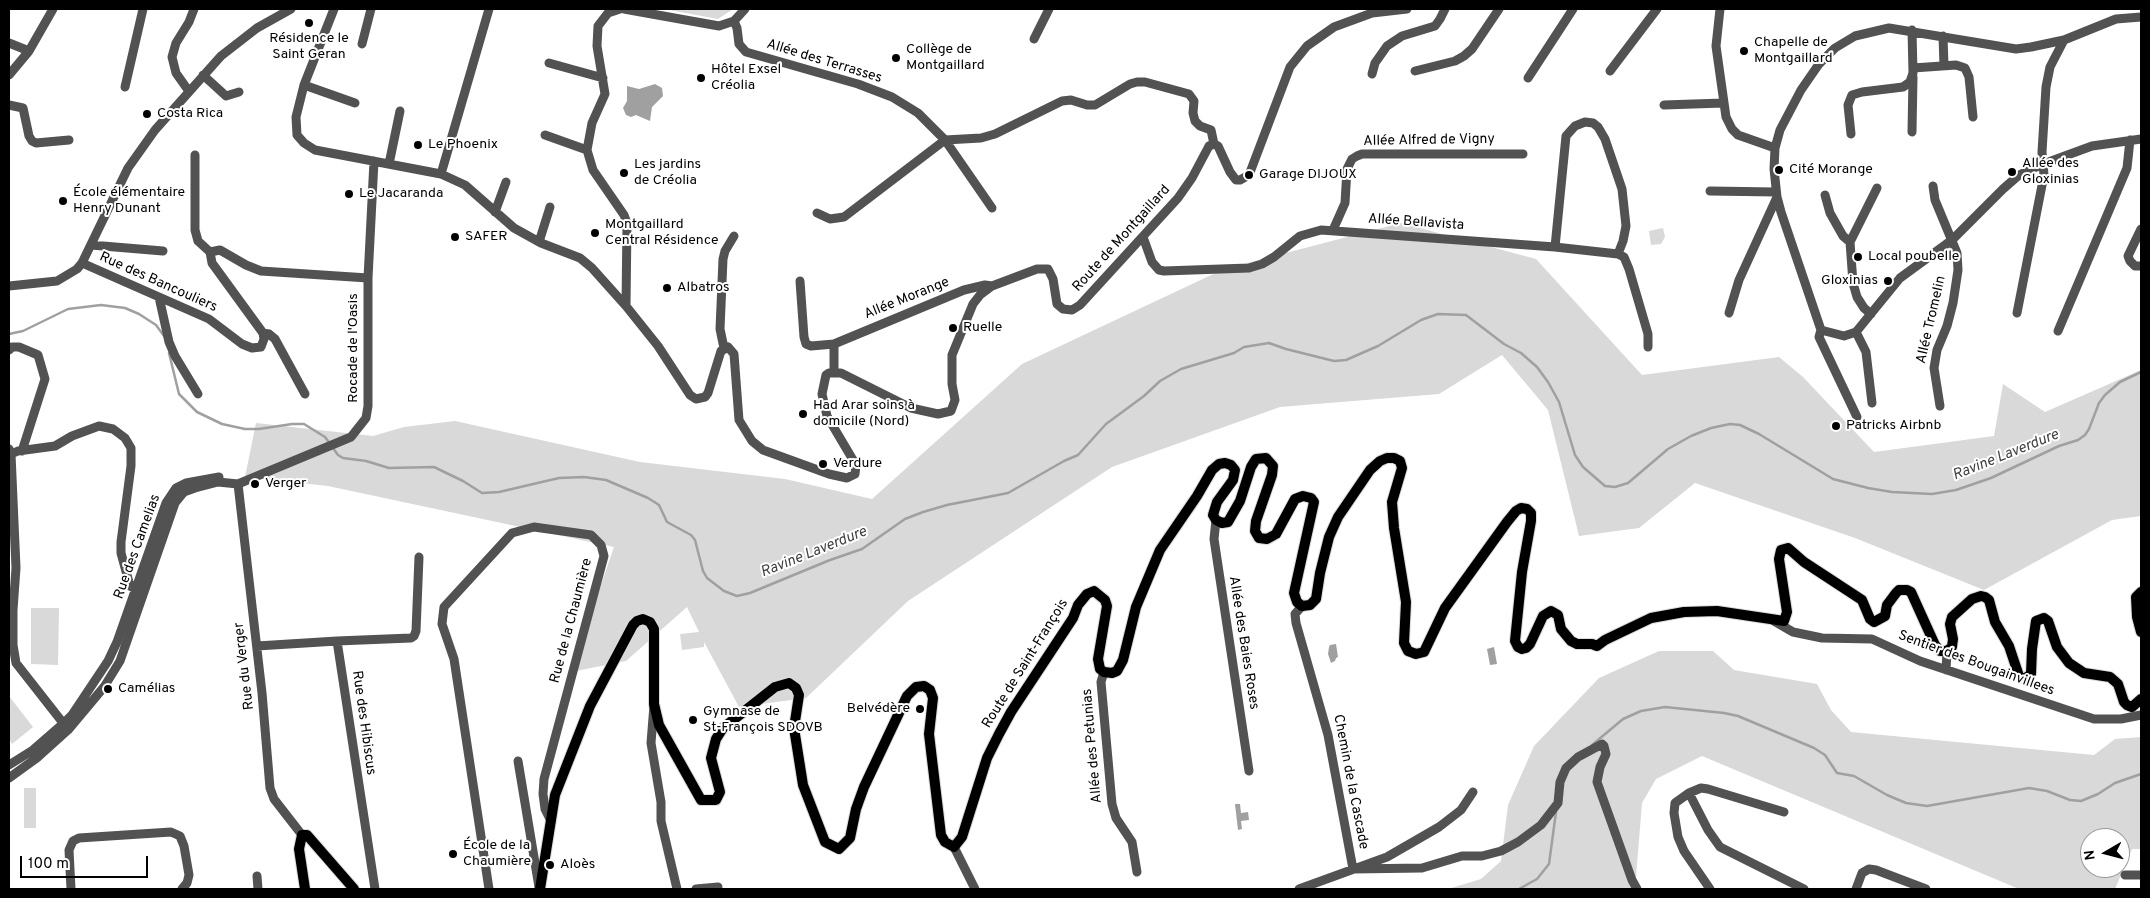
<!DOCTYPE html>
<meta charset="utf-8">
<style>
body{margin:0}
#map{position:relative;width:2150px;height:898px;overflow:hidden;background:#fff;font-family:Overpass,sans-serif}
canvas{display:block}
.frame{position:absolute;inset:0;border:10px solid #000;pointer-events:none}
.north{position:absolute;left:2080px;top:828px;width:50px;height:50px;box-sizing:border-box;background:#fff;border:1px solid #999;border-radius:50%;rotate:262deg;font-size:14px;font-weight:700;line-height:20px;text-align:center;color:#000}
.north::after{content:'';display:block;margin:auto;width:18px;height:22px;background:#000;clip-path:polygon(50% 0,100% 100%,50% 72%,0 100%)}
.scale{position:absolute;left:20px;top:856px;width:128px;height:22px;box-sizing:border-box;border:2px solid #000;border-top:0;padding-left:6px;font-size:15px;line-height:18px;white-space:nowrap;color:#000;-webkit-text-stroke:4px #fff;paint-order:stroke}
</style>
<div id="map">
<canvas width="2150" height="898"></canvas>
<div class="frame"></div>
<div class="north">N</div>
<div class="scale">100 m</div>
</div>
<script>
const ctx = document.querySelector('canvas').getContext('2d');
ctx.lineJoin = 'round';
function fillPath(path, color) { ctx.fillStyle = color; ctx.fill(path, 'evenodd'); }
const poly = rows => new Path2D(rows.map(r => 'M' + r).join(''));
function stroke(path, color, width, dash) { ctx.strokeStyle = color; ctx.lineWidth = width; ctx.lineCap = dash ? 'butt' : 'round'; ctx.setLineDash(dash || []); ctx.stroke(path); }
function write(font, color, halo, rows, align = 'center') {
  ctx.font = font + ' Overpass,sans-serif'; ctx.lineWidth = 4; ctx.setLineDash([]); ctx.textBaseline = 'middle'; ctx.strokeStyle = halo; ctx.fillStyle = color; for (const [text, x, y, turn = 0] of rows) {
    ctx.save(); ctx.translate(x, y); ctx.rotate((+turn || 0) * Math.PI / 180); ctx.textAlign = isNaN(turn) ? turn : align; if (halo) ctx.strokeText(text, 0, 0); ctx.fillText(text, 0, 0); ctx.restore();
  }
}
fillPath(poly([
 [664,9,733,9,718,19],
 [1401,223,1536,259,1642,375,1779,357,1803,377,1874,452,1994,436,2003,384,2045,412,2141,370,2141,516,2112,520,1984,590,1855,538,1695,483,1639,528,1579,536,1548,410,1502,355,1439,394,1280,407,1112,467,908,601,806,698,739,707,704,642,704,647,682,650,680,634,699,632,687,607,626,661,571,672,614,547,328,486,245,477,256,423,373,436,404,427,455,421,640,462,785,479,872,499,1022,364,1224,269],
 [1663,228,1665,237,1661,244,1651,245,1649,231],
 [31,608,59,608,58,665,31,664],
 [1659,651,1713,651,1734,670,1817,684,1831,710,1851,732,2094,755,2115,739,2141,737,2141,849,2132,849,2115,889,2019,889,1702,756,1656,779,1642,803,1635,889,1448,889,1481,879,1501,861,1508,805,1534,746,1599,678],
 [2090,838,2120,838,2120,868,2090,868],
 [9,696,33,727,12,744,9,739],
 [24,788,36,788,36,828,24,828]
]), '#d9d9d9');
fillPath(poly([
 [655,84,662,88,663,96,652,107,650,121,636,115,631,117,626,115,623,108,627,101,627,86,639,89],
 [1336,644,1338,657,1336,658,1335,661,1331,663,1328,654,1329,647,1330,645],
 [1494,647,1497,664,1490,665,1487,649],
 [1240,804,1241,813,1248,812,1249,820,1241,821,1242,829,1238,830,1235,804]
]), '#a0a0a0');
stroke(poly([
 [9,334,23,331,68,309,101,305,125,308,139,314,156,325,164,336],
 [169,353,179,394,197,412,222,424,245,429,259,429,292,424,304,424,325,437,338,455,343,458,366,461,389,468,434,467,463,481,482,493,499,492,559,478,584,477,606,480,648,498,659,505,667,522,691,535,695,540,703,571,707,578,724,591,737,596,750,593,830,560,862,549,905,519,923,512,947,505,1008,493,1064,461,1078,455,1106,424,1144,396,1160,381,1181,369,1234,353,1244,347,1269,343,1286,349,1334,361,1346,360,1378,346,1421,320,1438,314,1466,315,1504,344,1521,353,1537,367,1548,382,1559,402,1575,455,1583,467,1605,486,1615,487,1628,483,1668,449,1691,436,1711,428,1730,424,1740,425,1759,434,1833,479,1868,488,1892,492,1932,494,1956,490,1991,478,2059,446,2078,440,2085,435,2089,429,2099,403,2105,395,2120,382,2141,372],
 [1592,745,1623,719,1641,711,1665,707,1724,713,1738,716,1814,748,1825,755,1837,773,1854,776,1887,795,1906,803,1927,806,2029,788,2047,791,2070,800,2081,801,2098,794,2115,783,2141,774],
 [1519,889,1537,879,1549,864,1556,812]
]), '#a0a0a0', 2.5);
const major = poly([
 [2141,592,2136,597,2137,617,2141,632],
 [305,889,299,849,302,835,307,835,354,889],
 [540,889,555,795,590,706,633,625,637,621,643,619,650,622,654,629,654,704,659,725,701,800,716,800,720,792,711,758,716,739,723,728,775,687,789,683,796,688,799,695,794,728,803,785,825,842,839,849,850,838,856,809,864,787,907,696,916,687,924,686,930,690,933,698,929,734,941,835,945,842,954,847,962,837,987,758,999,734,1011,712,1073,618,1078,605,1087,594,1094,591,1105,600,1107,606,1098,659,1100,669,1104,672,1112,673,1117,671,1123,660,1136,607,1160,550,1197,496,1212,470,1219,464,1225,463,1231,465,1235,470,1233,480,1217,502,1213,515,1216,520,1222,523,1228,522,1240,501,1251,467,1256,459,1266,458,1273,466,1272,475,1256,521,1255,531,1259,538,1267,539,1276,534,1295,499,1303,496,1311,498,1314,502,1294,593,1297,602,1302,606,1310,605,1316,599,1320,573,1329,537,1338,517,1370,470,1380,461,1387,458,1394,458,1400,461,1402,468,1392,502,1394,528,1406,602,1404,643,1408,651,1416,654,1424,652,1445,608,1507,522,1516,511,1521,508,1527,509,1531,513,1531,521,1522,572,1515,641,1518,647,1522,649,1526,648,1530,644,1543,616,1551,611,1558,615,1561,629,1571,641,1577,644,1592,644,1597,646,1605,640,1651,618,1684,612,1717,611,1784,621,1787,612,1779,559,1781,550,1788,548,1804,562,1862,600,1870,619,1874,622,1885,616,1887,605,1896,593,1899,590,1907,590,1911,592,1935,645,1940,651,1947,651,1952,647,1953,639,1950,624,1952,617,1972,599,1981,596,1985,597,1989,600,1995,622,2009,646,2019,676,2024,679,2031,674,2032,649,2036,621,2044,618,2048,621,2057,647,2069,663,2084,673,2110,677,2118,684,2124,702,2127,705,2132,707,2141,699]
]);
stroke(major, '#dbdbdb', 12);
stroke(poly([
 [334,9,304,85,296,117,297,135,304,143,315,150,441,174,465,185,514,228,541,243,580,258,592,268,626,306,658,346,690,395,696,399,705,397,708,393,721,351,728,347,734,354,739,420,752,441,763,450,829,474,847,478,855,474,856,465,827,416,822,394,826,375,829,373,841,373,911,408,938,414,951,411,955,400,952,384,952,355,973,304,980,295,992,286,1037,269,1048,269,1053,279,1057,304,1063,309,1072,310,1080,305,1178,198,1192,178,1209,146,1214,144,1218,146,1230,172,1236,180,1240,180,1249,175,1290,67,1307,46,1334,27,1372,13,1407,9],
 [620,9,608,13,598,26,597,46,605,94,592,123,587,150,593,170,624,215,627,223,626,306],
 [624,9,719,26,734,21,745,9],
 [1720,9,1716,46,1726,117,1732,129,1738,135,1775,148],
 [2141,17,2116,19,2064,40,2031,47,2016,49,1889,28,1855,36,1835,48,1819,64,1801,90,1780,130,1775,148,1774,169,1777,197,1781,212,1821,330,1844,336,1856,332,1900,278,1952,240,2003,189,2019,175,2043,164,2092,146,2141,139],
 [734,21,737,28,739,44,746,52,858,84,892,97,918,113,945,140,992,208],
 [1943,36,1944,66],
 [1034,39,1049,9],
 [9,43,29,51],
 [362,44,371,9],
 [549,63,603,78],
 [1913,68,1956,65,1965,68,1969,77,1973,117],
 [1415,71,1455,61,1464,56,1472,49,1499,9],
 [1610,71,1657,9],
 [1372,74,1375,63,1387,46,1402,36,1435,26,1440,19,1445,9],
 [9,75,29,51,53,9],
 [203,75,226,96,239,92],
 [1528,78,1573,9],
 [304,85,355,103],
 [125,87,143,9],
 [188,90,176,73,172,57,176,43,189,22,194,9],
 [9,105,23,108,29,136,32,141,36,143,69,140],
 [1664,105,1723,103],
 [1912,132,1913,77],
 [1851,134,1848,105,1852,95,1862,92,1903,87,1910,82,1913,73,1912,30],
 [545,135,587,150],
 [195,155,195,230,198,241,210,252],
 [389,164,400,111],
 [441,174,489,9],
 [1933,186,1935,200,1957,253,1958,270,1953,303,1947,326,1937,350,1934,368,1940,406],
 [1710,191,1776,192],
 [1825,195,1830,213,1843,236,1850,242,1853,283,1857,297,1864,308,1871,314],
 [495,212,506,182],
 [817,213,830,219,844,217,945,140,981,138,995,134,1062,101,1071,100,1087,105,1095,105,1130,84,1137,82,1145,82,1189,94,1194,101,1193,113,1195,121,1200,126,1211,130,1214,144],
 [2141,229,2128,256,2130,261,2135,266,2141,266],
 [1333,230,1345,203,1347,169,1352,159,1357,156,1362,154,1523,154],
 [1143,237,1152,262,1159,270,1164,271,1249,268,1262,264,1274,257,1300,236,1321,230,1555,247,1618,254,1624,257,1629,269,1648,334,1648,347],
 [539,242,550,207],
 [1850,242,1877,188],
 [91,245,163,251],
 [1555,247,1566,136,1575,126,1585,122,1593,123,1598,127,1605,139,1622,189,1626,226,1623,241,1618,254],
 [82,263,209,319,242,344,252,348,261,347,264,339,263,333,212,263,210,252,220,250,246,265,261,271,368,278],
 [800,281,804,337,806,344,811,346,834,344,964,290,985,285,992,286],
 [9,286,57,281,77,269,82,263,128,168,155,130,221,56,257,28,291,9],
 [159,297,169,342,175,356,198,394],
 [1729,313,1739,280,1777,197],
 [2017,313,2044,175,2042,152,2046,87,2050,67,2064,40],
 [1821,330,1819,337,1857,417],
 [2058,331,2127,168,2130,140],
 [1856,332,1866,352,1872,403],
 [263,333,269,334,275,339,305,394],
 [724,348,720,329,723,259,725,251,734,236],
 [9,350,12,347,19,347,38,355,45,379,22,451],
 [834,372,834,344],
 [9,449,11,454,16,568,13,610,13,645,16,663,67,728],
 [9,455,18,451,55,446,72,436,99,426,113,429,125,438,131,448,131,466,121,542,121,553,130,586,141,592],
 [238,484,351,437,366,418,368,406,368,278,374,161],
 [238,484,262,693,270,788,274,799,302,835],
 [1216,520,1214,539,1249,771],
 [1302,606,1295,614,1296,623,1328,735,1353,869,1422,868,1462,856,1482,856,1501,851,1518,842,1541,825,1558,803,1560,782,1566,768,1578,757,1602,744,1604,746,1606,754,1600,767,1597,782,1632,880,1637,889],
 [1774,621,1793,632,1822,638,1872,639,1920,661,2094,719,2121,719,2141,715],
 [337,641,411,638,414,636,416,631,419,557],
 [257,646,337,641,375,889],
 [1946,670,1947,651],
 [1104,672,1101,682,1112,804,1116,818,1132,842,1137,872],
 [654,705,651,743,661,802,661,821,677,889],
 [518,761,539,887],
 [9,765,33,750,64,723,72,715,108,661,117,642,166,503,176,488,186,483,219,477],
 [9,778,38,757,68,730,104,687,120,661,175,503,184,492,195,488,218,482,238,484],
 [1689,793,1701,788,1708,789,1784,812],
 [954,847,975,889],
 [2125,875,2141,875],
 [257,876,258,889],
 [71,889,69,850,73,841,79,838,171,832,180,836,184,846,189,875,187,883,182,889],
 [489,889,454,659,442,624,444,607,512,533,534,527,591,535,601,545,604,556,544,779,543,794,545,809,551,821],
 [696,889,718,887],
 [1299,889,1387,857,1439,827,1461,810,1473,792],
 [1710,889,1684,851,1678,837,1674,813,1675,803,1689,793,1708,830,1720,847,1804,889],
 [1856,889,1862,873,1869,869,1876,870,1926,889]
]), '#525252', 9);
stroke(major, '#000', 10);
for (const [x, y, r, color] of [
 [309,23,5,"#000"],
 [1744,51,5,"#000"],
 [896,58,5,"#000"],
 [701,78,5,"#000"],
 [147,114,5,"#000"],
 [418,145,5,"#000"],
 [1779,170,5,"#000"],
 [2012,172,5,"#000"],
 [624,173,5,"#000"],
 [1249,175,5,"#000"],
 [349,194,5,"#000"],
 [63,201,5,"#000"],
 [595,233,5,"#000"],
 [455,237,5,"#000"],
 [1858,257,5,"#000"],
 [1888,281,5,"#000"],
 [667,288,5,"#000"],
 [953,328,5,"#000"],
 [803,414,5,"#000"],
 [1836,426,5,"#000"],
 [823,464,5,"#000"],
 [255,484,5,"#000"],
 [108,689,5,"#000"],
 [920,709,5,"#000"],
 [693,720,5,"#000"],
 [453,854,5,"#000"],
 [550,865,5,"#000"]
]) { const dot = new Path2D(); dot.arc(x, y, r, 0, 2 * Math.PI); ctx.fillStyle = color; ctx.fill(dot); stroke(dot, '#fff', 2); }
write('14px', '#000', '#fff', [
 ["Résidence le",309,39,"center"],
 ["Saint Geran",309,55,"center"],
 ["Chapelle de",1754,43],
 ["Montgaillard",1754,59],
 ["Collège de",906,50],
 ["Montgaillard",906,66],
 ["Hôtel Exsel",711,70],
 ["Créolia",711,86],
 ["Costa Rica",157,114],
 ["Le Phoenix",428,145],
 ["Allée des",2022,164],
 ["Gloxinias",2022,180],
 ["Les jardins",634,165],
 ["de Créolia",634,181],
 ["Cité Morange",1789,170],
 ["Garage DIJOUX",1259,175],
 ["École élémentaire",73,193],
 ["Henry Dunant",73,209],
 ["Le Jacaranda",359,194],
 ["Montgaillard",605,225],
 ["Central Résidence",605,241],
 ["SAFER",465,237],
 ["Local poubelle",1868,257],
 ["Gloxinias",1878,281,"right"],
 ["Albatros",677,288],
 ["Ruelle",963,328],
 ["Had Arar soins à",813,406],
 ["domicile (Nord)",813,422],
 ["Patricks Airbnb",1846,426],
 ["Verdure",833,464],
 ["Verger",265,484],
 ["Camélias",118,689],
 ["Belvédère",910,709,"right"],
 ["Gymnase de",703,712],
 ["St-François SDOVB",703,728],
 ["École de la",463,846],
 ["Chaumière",463,862],
 ["Aloès",560,865]
], 'left');
write('14px', '#000', '#fff', [
 ["Allée des Terrasses",824,62,17],
 ["Allée Alfred de Vigny",1429,141,-1],
 ["Allée Bellavista",1416,223,4],
 ["Route de Montgaillard",1122,239,-48],
 ["Rue des Bancouliers",158,283,24],
 ["Allée Morange",907,299,-22],
 ["Allée Tromelin",1932,320,-77],
 ["Rocade de l'Oasis",354,348,-90],
 ["Rue des Camelias",138,547,-70],
 ["Rue de la Chaumière",572,621,-75],
 ["Allée des Baies Roses",1243,643,81],
 ["Route de Saint-François",1026,664,-58],
 ["Sentier des Bougainvillees",1976,664,20],
 ["Rue du Verger",245,666,-97],
 ["Rue des Hibiscus",363,723,82],
 ["Allée des Petunias",1093,746,-95],
 ["Chemin de la Cascade",1350,782,79]
]);
write('italic 15px', '#414141', '#fff', [
 ["Ravine Laverdure",2006,456,-22],
 ["Ravine Laverdure",814,553,-22]
]);
</script>
